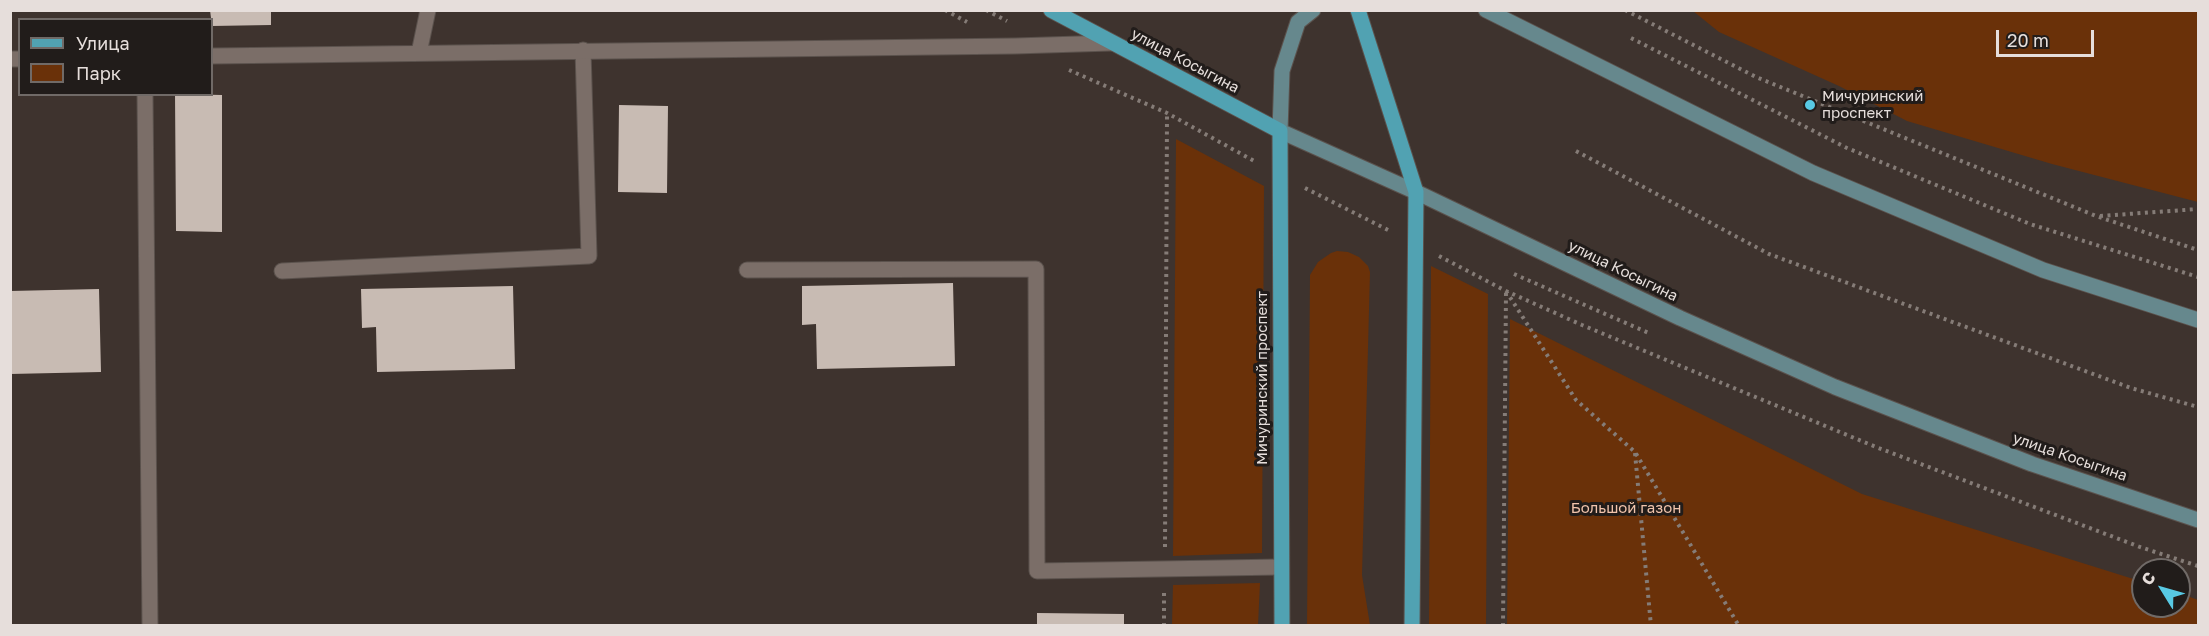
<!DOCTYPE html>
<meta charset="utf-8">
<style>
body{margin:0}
#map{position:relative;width:2209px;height:636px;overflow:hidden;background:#3e332e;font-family:"Golos Text",sans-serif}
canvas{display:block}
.frame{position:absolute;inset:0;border:12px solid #e6dedb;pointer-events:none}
.legend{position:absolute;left:18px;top:18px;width:195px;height:78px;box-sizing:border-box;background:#211c1a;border:2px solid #706a67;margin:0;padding:8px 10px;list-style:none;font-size:18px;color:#e6dedb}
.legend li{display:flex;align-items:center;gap:12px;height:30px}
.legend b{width:30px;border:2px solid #706a67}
.north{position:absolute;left:2131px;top:558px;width:60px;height:60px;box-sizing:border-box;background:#211c1a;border:2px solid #706a67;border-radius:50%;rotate:307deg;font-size:16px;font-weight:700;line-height:24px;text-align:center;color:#e6dedb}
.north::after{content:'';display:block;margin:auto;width:21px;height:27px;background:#58c9e4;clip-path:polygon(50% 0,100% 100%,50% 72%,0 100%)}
.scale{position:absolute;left:1996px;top:30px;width:98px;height:27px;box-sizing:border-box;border:3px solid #e6dedb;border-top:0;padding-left:8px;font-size:18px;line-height:21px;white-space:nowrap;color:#e6dedb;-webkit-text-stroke:4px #211c1a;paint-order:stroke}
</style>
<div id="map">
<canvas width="2209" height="636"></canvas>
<div class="frame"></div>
<ul class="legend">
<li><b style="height:8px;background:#51a2b2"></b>Улица</li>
<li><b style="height:16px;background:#6a3109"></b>Парк</li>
</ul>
<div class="north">С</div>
<div class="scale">20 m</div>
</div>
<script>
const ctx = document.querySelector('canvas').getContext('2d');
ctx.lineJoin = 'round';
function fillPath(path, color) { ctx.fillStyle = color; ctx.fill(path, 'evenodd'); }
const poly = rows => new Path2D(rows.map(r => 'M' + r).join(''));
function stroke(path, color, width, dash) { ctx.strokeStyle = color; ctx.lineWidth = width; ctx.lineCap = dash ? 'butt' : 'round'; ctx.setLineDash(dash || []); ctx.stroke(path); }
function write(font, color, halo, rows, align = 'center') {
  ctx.font = font + ' "Golos Text",sans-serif'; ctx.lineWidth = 6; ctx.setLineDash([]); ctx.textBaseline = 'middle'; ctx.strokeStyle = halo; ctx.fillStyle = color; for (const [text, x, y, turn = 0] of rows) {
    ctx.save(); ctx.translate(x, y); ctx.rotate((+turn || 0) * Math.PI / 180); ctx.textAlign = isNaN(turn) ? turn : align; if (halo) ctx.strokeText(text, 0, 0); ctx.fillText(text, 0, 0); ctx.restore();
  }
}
fillPath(poly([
 [1693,11,2198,11,2198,202,2052,164,1907,121,1839,86,1719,32],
 [1176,139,1264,186,1262,553,1173,556],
 [1337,251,1348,252,1359,257,1368,266,1370,272,1362,575,1370,625,1307,625,1310,275,1318,262,1331,253],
 [1431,266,1488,294,1486,625,1429,625],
 [1510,319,1862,494,2143,582,2143,606,2179,606,2179,593,2198,600,2198,625,1507,625],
 [1260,583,1258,625,1172,625,1173,585]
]), '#6a3109');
fillPath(poly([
 [210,10,271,10,271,25,212,26],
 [175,94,222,95,222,232,176,231],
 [619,105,668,106,667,193,618,192],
 [953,283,955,366,817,369,816,324,802,325,802,286],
 [513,286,515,369,377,372,376,327,362,328,361,289],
 [99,289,101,372,10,374,10,291],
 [1037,613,1124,614,1124,626,1037,626]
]), '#c8bbb3');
const lane = poly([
 [145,94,150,626],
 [747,270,1036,269,1037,571,1281,567],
 [282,271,589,256,583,50]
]);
const street = poly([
 [419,53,428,10],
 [212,56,1015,46,1111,43],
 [10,59,20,59]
]);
const secondary = poly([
 [1313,10,1298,22,1282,71,1280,131,1416,192,1680,318,1835,387,2032,464,2198,520],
 [1486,10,1813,173,2043,270,2198,320]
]);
const primary = poly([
 [1051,10,1280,131,1282,626],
 [1358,10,1416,192,1412,626]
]);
stroke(lane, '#5b524d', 17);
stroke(street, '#5b524d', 17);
stroke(secondary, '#5b524d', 17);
stroke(primary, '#5b524d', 17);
stroke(poly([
 [945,10,967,22],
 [986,10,1007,21],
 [1625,10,1756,77,2096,216,2198,250],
 [1631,38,1847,148,2030,224,2198,277],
 [1069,70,1167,113,1256,162],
 [1576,151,1769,254,2131,388,2198,407],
 [1305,188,1392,232],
 [2100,216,2198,209],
 [1439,256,1506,291,1582,325,1876,447,2140,547,2198,566],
 [1514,274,1651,334],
 [1506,291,1576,400,1635,452,1739,626],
 [1635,453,1651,626],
 [1165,547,1167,113],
 [1164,626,1164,593],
 [1503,626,1506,292]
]), '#857c77', 4, [3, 4.5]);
stroke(lane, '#7b6e68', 15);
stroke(street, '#7b6e68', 15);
stroke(secondary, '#66888d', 15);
stroke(primary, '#51a2b2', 15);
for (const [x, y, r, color] of [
 [1810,105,6,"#58c9e4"]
]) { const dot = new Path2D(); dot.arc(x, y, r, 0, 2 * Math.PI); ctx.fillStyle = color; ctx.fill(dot); stroke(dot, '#211c1a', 2); }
write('15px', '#e6dedb', '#211c1a', [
 ["улица Косыгина",1185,61,28],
 ["улица Косыгина",1623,271,26],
 ["Мичуринский проспект",1262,378,-90],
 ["улица Косыгина",2070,457,19]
]);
write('15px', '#e6dedb', '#211c1a', [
 ["Мичуринский",1822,96],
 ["проспект",1822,113]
], 'left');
write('15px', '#f1c4ac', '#211c1a', [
 ["Большой газон",1626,508]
]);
</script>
